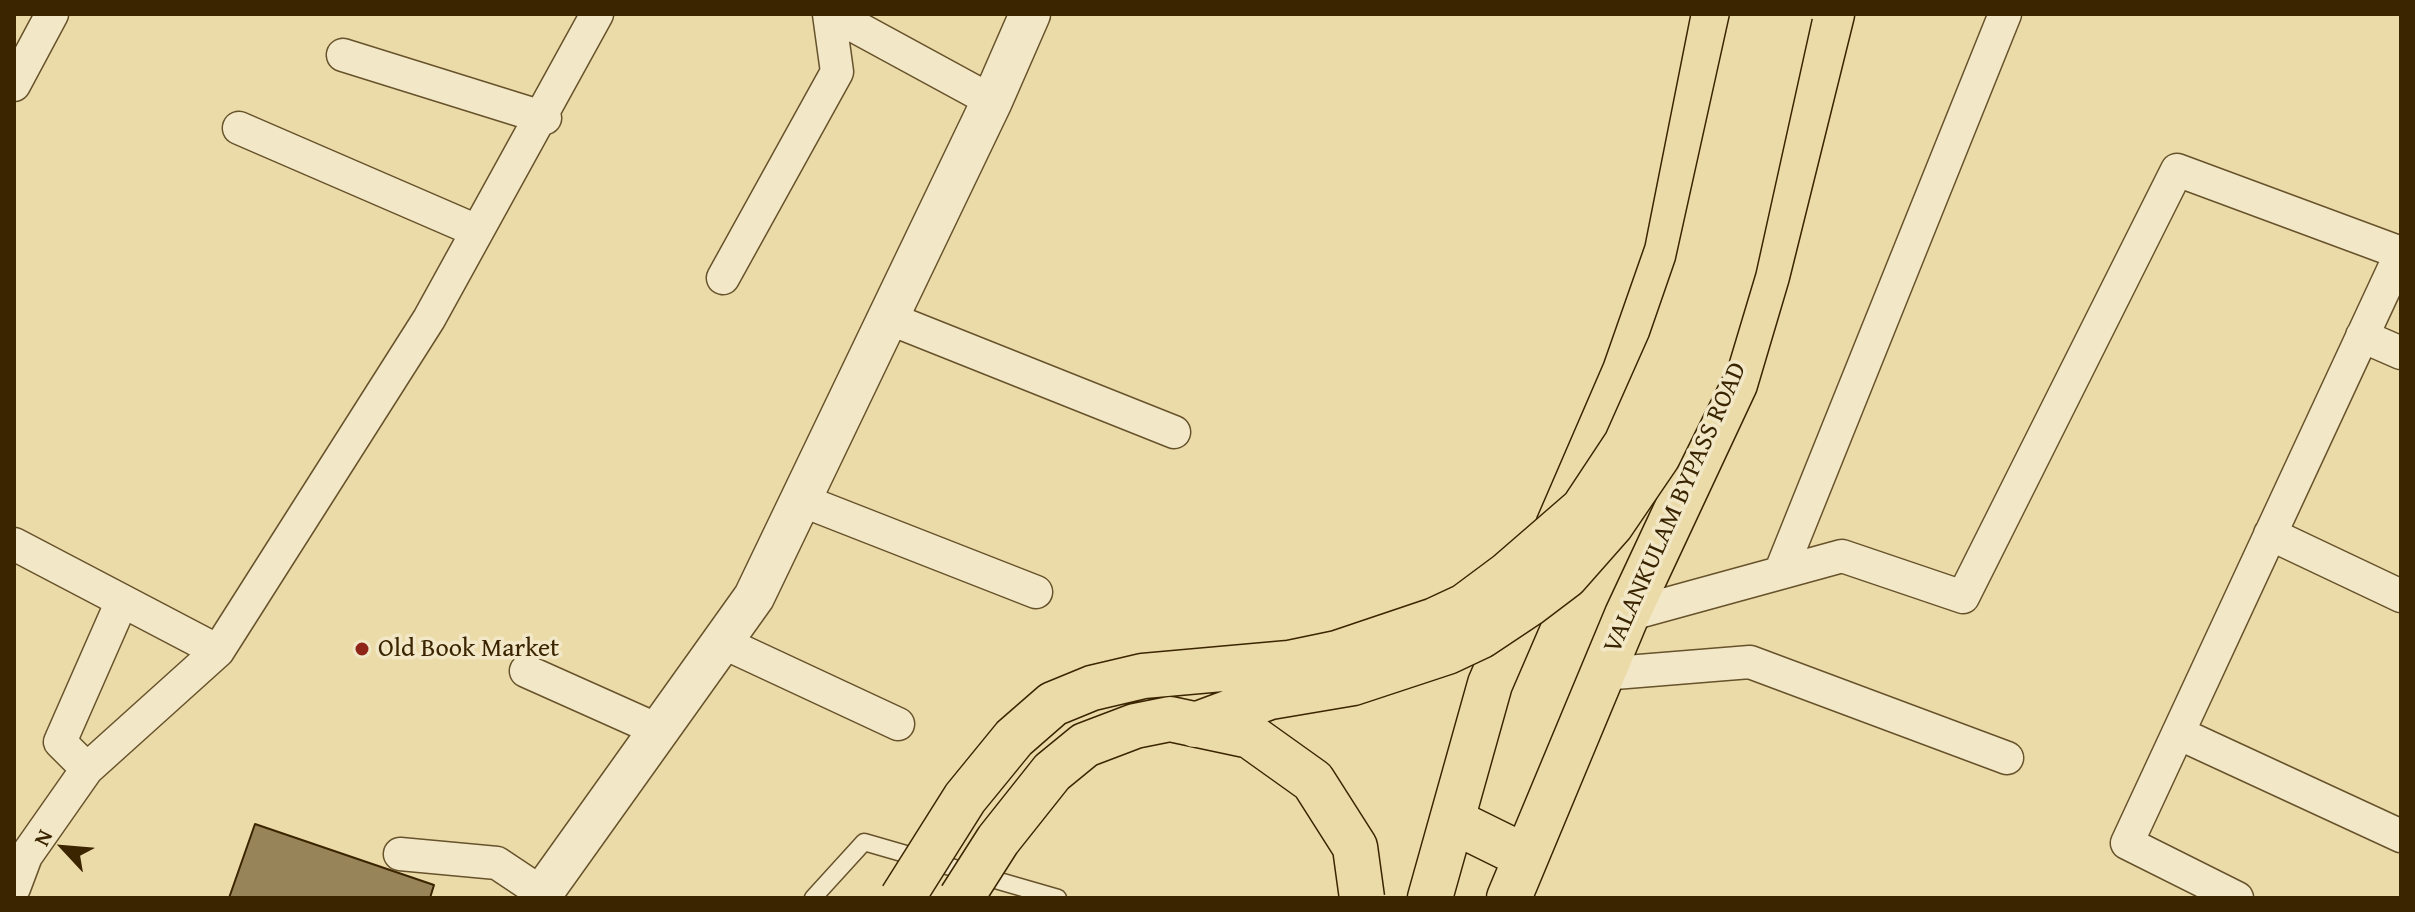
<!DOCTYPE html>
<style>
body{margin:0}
#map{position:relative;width:2415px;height:912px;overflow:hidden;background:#ebdba9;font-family:"Gentium Book Plus",serif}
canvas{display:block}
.frame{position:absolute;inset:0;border:16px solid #3b2501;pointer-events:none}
.north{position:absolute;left:24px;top:808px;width:80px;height:80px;-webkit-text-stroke:6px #f2e8c7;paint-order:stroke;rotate:296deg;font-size:22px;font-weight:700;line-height:32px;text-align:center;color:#3b2501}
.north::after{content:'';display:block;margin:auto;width:28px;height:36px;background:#3b2501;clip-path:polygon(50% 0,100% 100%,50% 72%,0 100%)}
</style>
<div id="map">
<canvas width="2415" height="912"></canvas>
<div class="frame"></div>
<div class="north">N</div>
</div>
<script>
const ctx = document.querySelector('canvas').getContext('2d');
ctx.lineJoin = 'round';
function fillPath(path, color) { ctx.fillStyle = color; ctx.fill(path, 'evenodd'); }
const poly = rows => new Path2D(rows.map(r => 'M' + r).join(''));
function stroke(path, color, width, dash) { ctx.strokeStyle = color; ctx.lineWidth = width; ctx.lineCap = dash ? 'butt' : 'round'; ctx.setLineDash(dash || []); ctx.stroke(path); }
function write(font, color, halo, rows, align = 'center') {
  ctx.font = font + ' "Gentium Book Plus",serif'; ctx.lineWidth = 7; ctx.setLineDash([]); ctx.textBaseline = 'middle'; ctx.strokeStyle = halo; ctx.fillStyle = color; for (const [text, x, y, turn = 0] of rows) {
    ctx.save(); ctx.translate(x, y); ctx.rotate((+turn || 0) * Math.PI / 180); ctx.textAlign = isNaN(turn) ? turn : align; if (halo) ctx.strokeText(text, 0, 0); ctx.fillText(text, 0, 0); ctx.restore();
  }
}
const building = poly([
 [255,824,434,885,430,898,229,898,255,824]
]);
fillPath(building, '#978458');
stroke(building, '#3b2501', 2);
const service = poly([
 [813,898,864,842,1058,898]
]);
const minor = poly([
 [832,14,992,101],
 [343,55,545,118],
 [14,85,52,14],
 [239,128,477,231],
 [723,278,837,72,829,14],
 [888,318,1174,432],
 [2362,336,2401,353],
 [801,500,1036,592],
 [2270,534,2401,596],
 [14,544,218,651,87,769,26,856,14,888],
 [1780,573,2005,14],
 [1627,615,1842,556,1963,597,2177,170,2401,253,2127,843,2237,898],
 [722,642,898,724],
 [218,651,429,319,597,14],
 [526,671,658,730],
 [1602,674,1750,662,2007,758],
 [2178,733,2401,836],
 [87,769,60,742,122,601],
 [400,854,497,863,542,893]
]);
const tertiary = poly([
 [539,898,754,597,992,101,1030,14]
]);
const primary = poly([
 [1558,526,1625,371,1667,251,1714,14],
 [1453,821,1526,857],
 [1430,898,1490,684,1531,589],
 [1509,898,1627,615,1735,384,1767,276,1832,14]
]);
stroke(service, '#67522b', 19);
stroke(minor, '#67522b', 35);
stroke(tertiary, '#67522b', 43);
stroke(primary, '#3b2501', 47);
stroke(service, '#f2e8c7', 16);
stroke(minor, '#f2e8c7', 32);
stroke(tertiary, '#f2e8c7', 40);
stroke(primary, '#ebdba9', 44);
const trunkBridge = poly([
 [1195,725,1270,697,1353,683,1447,652,1481,636,1529,604,1566,576,1611,525,1658,456,1707,357,1734,267,1790,14],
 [902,898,965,798,1014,738,1053,704,1092,688,1143,676,1289,663,1337,653,1435,620,1465,606,1508,574,1583,509,1626,444,1670,345,1697,267,1753,14],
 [961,898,998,840,1052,772,1085,745,1135,726,1170,719,1250,736,1313,781,1355,847,1362,898]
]);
stroke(trunkBridge, '#3b2501', 47, []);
stroke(trunkBridge, '#ebdba9', 44);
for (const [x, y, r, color] of [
 [362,649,8,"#8f2418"]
]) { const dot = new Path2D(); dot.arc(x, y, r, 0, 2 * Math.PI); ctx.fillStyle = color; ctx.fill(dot); stroke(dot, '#f2e8c7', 3); }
write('26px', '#3b2501', '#f2e8c7', [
 ["VALANKULAM BYPASS ROAD",1676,508,-66]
]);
write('26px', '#3b2501', '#f2e8c7', [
 ["Old Book Market",378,649]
], 'left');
</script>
